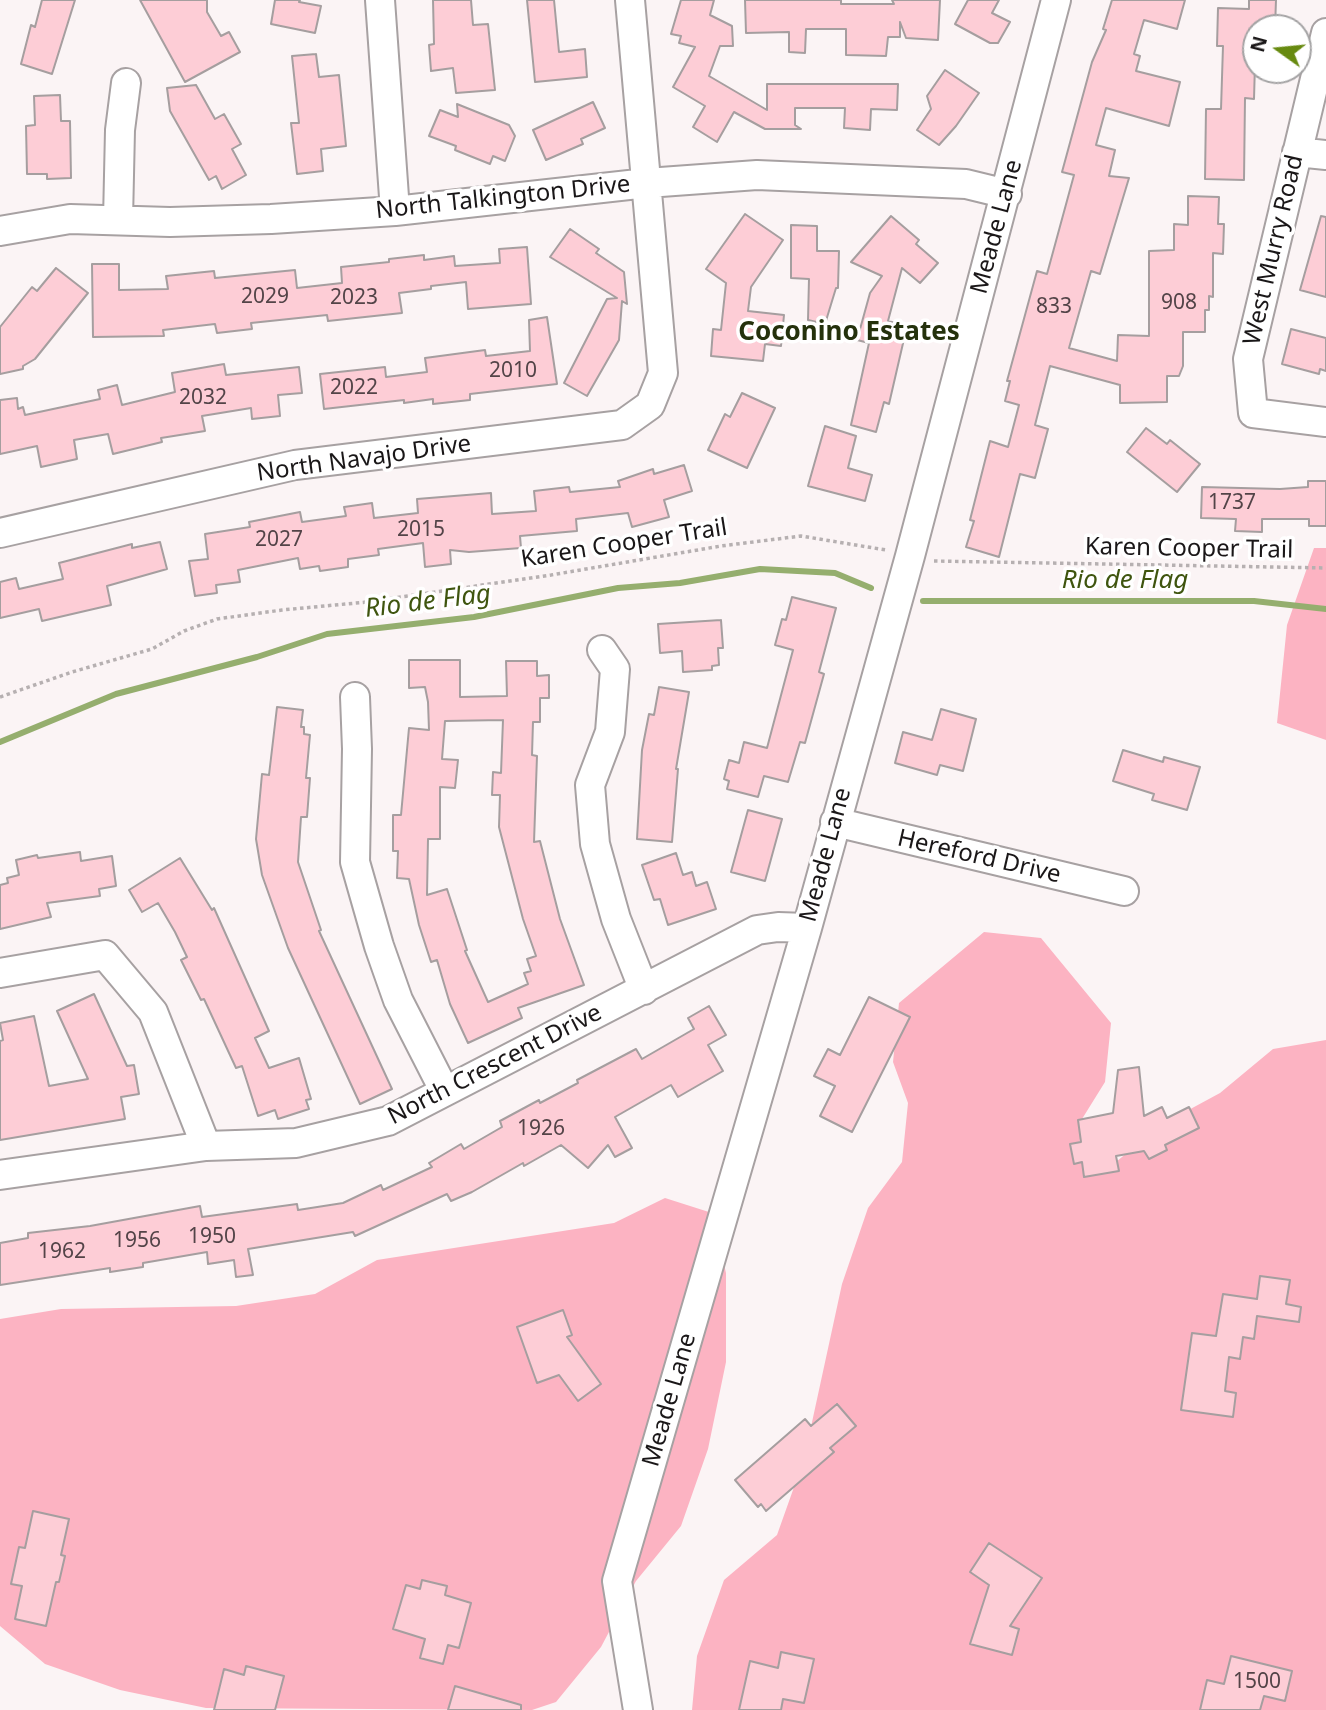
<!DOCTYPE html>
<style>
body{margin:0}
#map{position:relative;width:1326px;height:1710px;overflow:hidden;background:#fbf4f5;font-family:"Noto Sans",sans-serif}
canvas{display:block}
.north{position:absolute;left:1242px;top:14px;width:70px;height:70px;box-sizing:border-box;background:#fff;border:2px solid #a3a2a3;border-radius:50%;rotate:285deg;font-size:19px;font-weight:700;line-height:28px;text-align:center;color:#1a1718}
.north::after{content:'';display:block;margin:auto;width:24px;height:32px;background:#678a10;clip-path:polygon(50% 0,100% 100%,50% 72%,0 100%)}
</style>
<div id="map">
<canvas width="1326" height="1710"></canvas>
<div class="north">N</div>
</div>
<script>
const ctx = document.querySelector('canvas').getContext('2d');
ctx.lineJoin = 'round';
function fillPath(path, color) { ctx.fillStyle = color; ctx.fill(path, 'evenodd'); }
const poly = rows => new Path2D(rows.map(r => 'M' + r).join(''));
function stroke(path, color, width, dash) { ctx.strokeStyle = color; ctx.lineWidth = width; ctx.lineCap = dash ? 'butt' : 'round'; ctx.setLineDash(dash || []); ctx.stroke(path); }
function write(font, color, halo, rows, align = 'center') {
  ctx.font = font + ' "Noto Sans",sans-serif'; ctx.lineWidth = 7; ctx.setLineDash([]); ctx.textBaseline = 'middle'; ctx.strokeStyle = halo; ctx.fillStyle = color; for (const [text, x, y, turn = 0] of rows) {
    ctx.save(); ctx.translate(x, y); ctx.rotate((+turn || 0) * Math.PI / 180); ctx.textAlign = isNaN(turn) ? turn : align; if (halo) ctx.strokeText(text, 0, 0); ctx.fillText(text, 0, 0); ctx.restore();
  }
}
fillPath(poly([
 [1314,548,1326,548,1326,740,1277,723,1287,625],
 [984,932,1041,938,1111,1023,1105,1082,1082,1119,1078,1158,1116,1162,1159,1126,1220,1093,1273,1049,1326,1040,1326,1710,692,1710,697,1656,724,1580,777,1535,804,1459,842,1284,868,1208,902,1162,908,1103,893,1062,899,1003],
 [665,1198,712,1213,726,1273,726,1362,708,1449,681,1526,636,1581,601,1647,556,1702,532,1710,206,1708,120,1690,45,1664,0,1626,0,1319,61,1309,236,1306,315,1294,377,1260,614,1223]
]), '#fcb3c2');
stroke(poly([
 [923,601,1254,601,1326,609],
 [0,742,116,694,257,657,327,634,474,617,618,588,680,583,760,569,835,573,871,588]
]), '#95ae6e', 6);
const building = poly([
 [42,0,75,0,52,74,21,64,31,25,35,27,42,0],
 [140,0,207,0,207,12,221,36,229,32,240,52,185,82,140,0],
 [275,0,300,0,299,2,321,6,315,33,271,24,275,0],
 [433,0,471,0,473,25,488,24,495,90,456,93,453,68,431,71,429,45,434,44,433,0],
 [527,0,554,0,559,52,585,49,587,77,535,82,527,0],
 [681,0,714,0,710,15,732,26,733,46,720,46,709,76,767,110,767,84,898,84,897,110,871,109,870,130,844,128,845,108,795,108,795,125,801,129,765,129,734,112,717,142,693,127,705,106,673,87,695,47,679,43,681,36,671,34,681,0],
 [745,0,841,0,841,4,894,4,892,0,940,0,938,40,906,38,900,22,900,37,888,37,886,56,846,55,846,29,806,29,805,53,789,52,789,32,746,33,745,0],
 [968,0,999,0,992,13,1010,22,998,43,990,43,955,24,968,0],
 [1112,0,1185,0,1177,29,1144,20,1134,54,1140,56,1136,71,1180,82,1169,126,1106,108,1096,145,1115,150,1109,176,1129,178,1100,274,1091,271,1069,348,1117,361,1118,335,1149,336,1149,251,1174,250,1174,224,1188,225,1188,196,1219,197,1218,224,1224,224,1223,254,1213,253,1213,297,1209,296,1209,310,1205,310,1205,332,1183,332,1183,366,1179,376,1167,376,1167,402,1120,403,1120,385,1050,366,1035,425,1048,429,1035,478,1020,474,999,557,966,547,974,521,970,520,990,441,1008,447,1019,405,1005,401,1010,381,1007,381,1037,271,1047,274,1074,175,1062,172,1092,62,1106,30,1103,29,1112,0],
 [1249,0,1276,0,1275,28,1256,28,1254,99,1245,98,1244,180,1205,179,1206,109,1221,109,1223,46,1217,46,1218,8,1249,9,1249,0],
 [316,54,319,77,339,75,346,146,321,149,323,171,297,174,291,123,299,123,292,56,316,54],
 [945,70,979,93,956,126,939,145,917,130,931,109,927,96,945,70],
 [196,85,215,119,224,114,241,144,232,149,246,175,222,189,216,176,209,180,170,111,167,88,196,85],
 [60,95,61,121,70,121,71,178,47,179,47,174,27,174,26,126,35,125,34,96,60,95],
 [593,102,605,128,581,139,583,144,546,160,533,130,593,102],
 [457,104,509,125,515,136,505,161,493,156,490,164,455,150,456,146,429,136,440,110,458,117,457,104],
 [745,214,783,240,751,287,748,311,784,315,781,346,765,344,763,361,711,356,713,329,721,330,726,283,706,269,745,214],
 [891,216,919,240,916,244,938,263,920,283,902,268,888,321,907,326,889,404,884,402,876,432,851,425,869,343,857,340,870,293,882,276,851,262,891,216],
 [1321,216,1326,217,1326,297,1300,290,1321,216],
 [791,225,817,226,817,251,839,251,838,288,836,288,825,324,808,320,809,279,791,278,791,225],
 [570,229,599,249,596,253,624,272,627,304,622,301,619,340,587,396,564,383,607,299,617,298,550,257,570,229],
 [527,247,531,304,468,309,466,282,431,286,431,289,399,293,402,313,328,321,327,315,251,323,252,329,217,333,215,324,163,330,164,336,93,337,92,264,119,264,119,290,168,289,166,276,214,271,215,278,295,270,297,288,342,283,341,267,389,262,389,259,424,255,424,260,454,256,455,266,500,263,499,249,527,247],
 [56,268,88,293,35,359,23,366,23,369,0,374,0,327,32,287,37,291,56,268],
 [547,317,557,384,470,394,470,400,433,404,433,399,404,403,404,400,324,409,320,374,385,367,386,377,427,372,425,358,485,350,486,356,530,351,529,320,547,317],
 [1291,329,1326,338,1326,371,1320,369,1319,374,1282,364,1291,329],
 [224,364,226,375,299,367,302,393,278,395,280,416,252,419,251,408,202,416,205,431,161,438,162,442,113,454,108,434,74,440,77,459,41,467,37,446,0,454,0,400,17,398,18,409,23,407,25,415,100,399,98,390,117,385,122,405,175,392,172,373,224,364],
 [742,393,775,408,747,468,708,450,725,414,730,417,742,393],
 [825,426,856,436,848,468,872,475,865,501,808,486,825,426],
 [1146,428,1167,444,1170,440,1200,464,1177,492,1127,452,1146,428],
 [684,465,692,491,664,500,669,517,632,527,628,513,576,519,577,531,520,536,521,548,469,552,450,550,451,564,425,567,423,543,378,549,379,555,348,559,348,567,320,571,319,566,300,569,298,558,238,570,240,582,216,585,217,593,195,596,189,561,208,559,205,534,250,527,249,522,300,512,302,522,346,516,344,507,372,503,374,518,418,513,417,499,491,493,492,514,536,511,534,491,569,487,570,492,620,487,618,481,653,469,654,474,684,465],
 [1308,481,1326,481,1326,526,1309,526,1309,519,1262,519,1262,532,1235,531,1236,519,1201,518,1202,487,1280,489,1308,487,1308,481],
 [160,542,167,569,107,586,111,605,42,621,39,609,0,618,0,582,16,578,19,589,63,579,59,563,132,544,132,548,160,542],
 [792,597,836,608,819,672,824,674,805,743,800,742,788,782,764,776,758,797,727,789,729,781,724,779,729,760,739,763,744,742,767,748,793,650,775,645,782,619,786,620,792,597],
 [721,620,723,648,718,648,719,665,712,666,712,670,683,672,682,651,660,653,658,624,721,620],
 [409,660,460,660,460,697,507,696,506,661,537,661,537,676,549,675,549,698,540,698,540,722,533,722,532,755,537,756,534,842,540,841,560,919,584,985,518,1008,522,1018,468,1043,450,1004,437,960,431,962,419,925,409,879,397,878,398,851,393,851,393,815,401,815,409,728,429,730,428,702,425,687,409,688,409,660],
 [503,720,501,773,493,772,492,795,500,795,499,827,523,919,536,956,527,959,531,971,524,973,528,984,488,1002,465,951,467,950,447,889,427,895,428,839,440,839,440,787,455,788,458,760,442,759,445,721,503,720],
 [659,687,689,692,676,769,678,769,672,842,637,839,642,750,649,714,654,715,659,687],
 [277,707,303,710,301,727,304,727,304,734,310,735,306,778,310,778,307,817,301,817,298,862,321,930,319,931,392,1089,360,1104,288,948,262,875,256,839,262,774,269,775,277,707],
 [941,709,976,719,963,771,940,765,937,775,895,763,903,732,932,740,941,709],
 [1123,750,1163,762,1164,757,1200,767,1187,810,1152,800,1154,794,1113,781,1123,750],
 [748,810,782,819,765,881,731,872,748,810],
 [80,852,81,861,112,856,116,886,99,889,100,896,47,903,51,917,0,929,0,885,8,883,7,878,19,875,16,860,37,855,38,858,80,852],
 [676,853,683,875,692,872,696,886,707,882,716,909,668,925,660,899,654,900,642,865,676,853],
 [180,858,212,910,214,908,269,1031,255,1038,269,1068,299,1058,311,1099,306,1100,309,1109,278,1119,275,1110,258,1116,242,1066,236,1068,204,999,201,1000,181,960,187,957,175,932,158,903,142,912,129,890,180,858],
 [94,994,127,1066,134,1065,139,1094,121,1097,125,1119,0,1140,0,1041,3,1040,0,1023,34,1016,49,1086,88,1079,57,1011,94,994],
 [869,997,910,1017,852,1132,820,1116,835,1086,814,1076,828,1049,840,1055,869,997],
 [709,1006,726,1035,708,1045,723,1071,678,1097,671,1085,615,1117,632,1148,615,1157,608,1145,588,1168,561,1145,524,1166,523,1163,472,1192,451,1201,447,1194,355,1236,353,1232,248,1249,253,1275,236,1277,234,1260,208,1264,207,1252,143,1263,143,1267,110,1272,110,1268,0,1285,0,1243,28,1238,28,1233,90,1226,200,1206,202,1217,297,1204,298,1210,343,1203,381,1185,383,1190,432,1167,429,1163,461,1144,464,1149,502,1127,500,1121,539,1100,540,1103,578,1083,577,1080,636,1049,642,1059,694,1029,688,1018,709,1006],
 [1139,1067,1144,1116,1162,1107,1167,1118,1189,1107,1199,1128,1165,1145,1167,1150,1149,1159,1144,1151,1116,1156,1119,1171,1084,1177,1082,1162,1074,1164,1070,1144,1081,1142,1078,1120,1113,1113,1118,1070,1139,1067],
 [1260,1276,1290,1280,1286,1304,1301,1307,1299,1322,1257,1316,1254,1339,1243,1337,1240,1359,1229,1357,1225,1391,1236,1393,1233,1417,1181,1410,1192,1333,1216,1336,1223,1294,1257,1299,1260,1276],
 [563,1310,572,1335,567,1337,601,1384,578,1401,559,1375,537,1383,517,1327,563,1310],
 [837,1404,856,1426,830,1448,834,1452,766,1511,761,1504,758,1507,735,1480,805,1419,811,1426,837,1404],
 [33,1511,69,1519,61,1555,65,1556,59,1582,56,1582,46,1626,15,1619,22,1586,11,1584,19,1547,25,1548,33,1511],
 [989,1543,1042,1578,1010,1626,1019,1629,1012,1655,970,1644,989,1585,970,1572,989,1543],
 [422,1580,447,1586,445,1595,471,1603,459,1648,448,1645,443,1664,420,1658,425,1639,393,1629,406,1585,420,1589,422,1580],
 [781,1652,814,1659,804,1703,783,1699,781,1710,739,1710,750,1661,778,1668,781,1652],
 [1231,1656,1292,1671,1285,1701,1264,1696,1260,1710,1200,1710,1207,1680,1224,1684,1231,1656],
 [246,1666,284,1676,275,1710,214,1710,224,1669,244,1675,246,1666],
 [455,1686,521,1705,521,1710,448,1710,455,1686]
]);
fillPath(building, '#fdcdd6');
stroke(building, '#a59e9f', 2);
const minor = poly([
 [380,0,395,211],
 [1326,33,1248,359,1253,413,1326,422],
 [1297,152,1326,155],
 [118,220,120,130,126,83],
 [0,231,70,219,170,222,271,219,395,211,647,183,757,175,966,184,1007,194],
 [0,533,295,465,622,425,650,405,663,373,630,0],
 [602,650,615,669,610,732,590,785,595,844,616,919,644,990],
 [355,697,357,749,355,862,379,946,398,1000,444,1090],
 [835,822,1124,891],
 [0,973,105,955,153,1012,206,1146],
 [0,1175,206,1146,296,1143,388,1121,757,930,778,927,807,928],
 [638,1710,617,1581,807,928,910,556,1056,0]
]);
stroke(minor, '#a7a1a2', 32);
stroke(poly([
 [934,561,1326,568],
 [0,697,72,672,152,649,184,631,217,619,282,610,367,602,551,575,721,546,801,536,886,550]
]), '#b6b0b1', 3.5, [3.5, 3.5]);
stroke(minor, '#fff', 28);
write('21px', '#534448', null, [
 ["2029",265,297],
 ["2023",354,298],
 ["908",1179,303],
 ["833",1054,307],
 ["2010",513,371],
 ["2022",354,388],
 ["2032",203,398],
 ["1737",1232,503],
 ["2015",421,530],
 ["2027",279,540],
 ["1926",541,1129],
 ["1950",212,1237],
 ["1956",137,1241],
 ["1962",62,1252],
 ["1500",1257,1682]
]);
write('24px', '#1a1718', '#fff', [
 ["North Talkington Drive",503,198,-6],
 ["Meade Lane",997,227,-75],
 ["West Murry Road",1274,250,-77],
 ["North Navajo Drive",364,459,-8],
 ["Karen Cooper Trail",624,544,-9],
 ["Karen Cooper Trail",1189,549,1],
 ["Meade Lane",826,855,-75],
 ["Hereford Drive",979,857,13],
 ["North Crescent Drive",495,1065,-27],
 ["Meade Lane",670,1400,-74]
]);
write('bold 26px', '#24310c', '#fff', [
 ["Coconino Estates",849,333]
]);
write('italic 26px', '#3f550f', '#fff', [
 ["Rio de Flag",1125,581],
 ["Rio de Flag",428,602,-7]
]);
</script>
